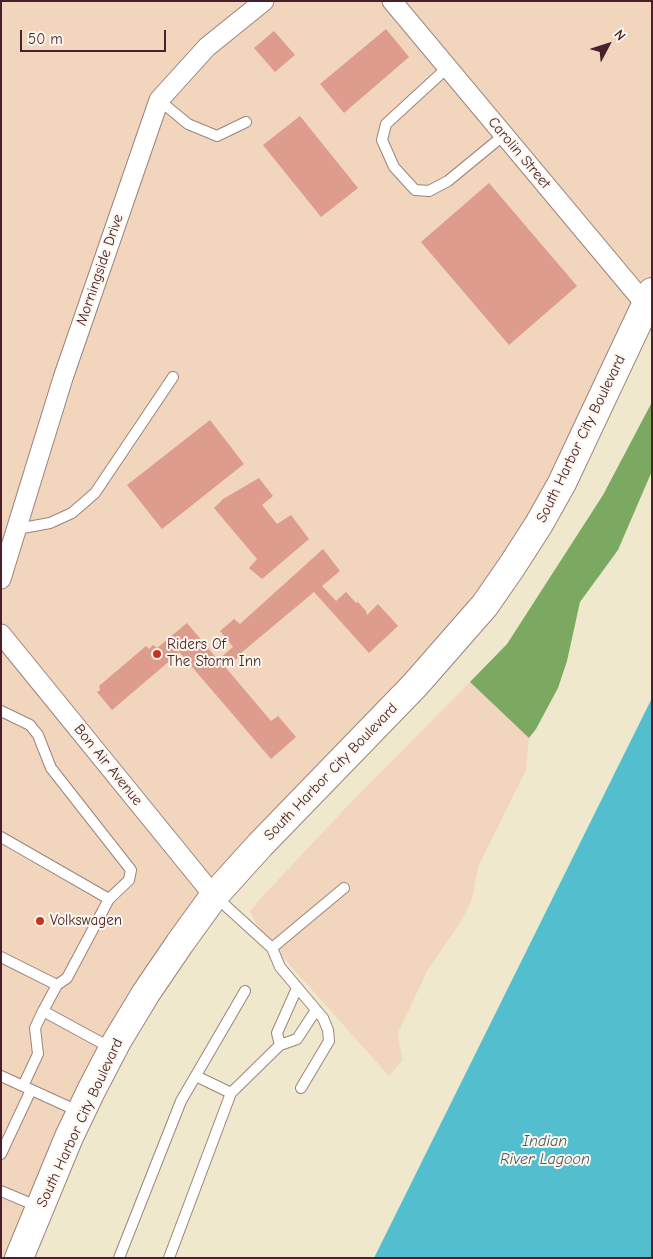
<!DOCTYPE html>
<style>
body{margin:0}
#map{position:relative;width:653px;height:1259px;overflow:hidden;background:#efe8cd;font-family:"Comic Neue",sans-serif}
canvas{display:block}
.frame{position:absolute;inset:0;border:2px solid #4a1f2b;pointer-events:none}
.north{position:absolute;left:583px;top:20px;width:50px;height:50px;-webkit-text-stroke:4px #fbf7ec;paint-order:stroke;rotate:50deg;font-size:14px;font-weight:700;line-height:20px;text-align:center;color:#4a1f2b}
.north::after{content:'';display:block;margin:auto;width:18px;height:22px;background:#4a1f2b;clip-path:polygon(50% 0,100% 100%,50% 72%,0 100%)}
.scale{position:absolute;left:20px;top:30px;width:146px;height:22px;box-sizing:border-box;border:2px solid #4a1f2b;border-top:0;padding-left:6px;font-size:15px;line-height:18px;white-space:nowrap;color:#4a1f2b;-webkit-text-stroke:4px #fbf7ec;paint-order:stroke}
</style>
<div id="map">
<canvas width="653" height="1259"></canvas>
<div class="frame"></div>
<div class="north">N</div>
<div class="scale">50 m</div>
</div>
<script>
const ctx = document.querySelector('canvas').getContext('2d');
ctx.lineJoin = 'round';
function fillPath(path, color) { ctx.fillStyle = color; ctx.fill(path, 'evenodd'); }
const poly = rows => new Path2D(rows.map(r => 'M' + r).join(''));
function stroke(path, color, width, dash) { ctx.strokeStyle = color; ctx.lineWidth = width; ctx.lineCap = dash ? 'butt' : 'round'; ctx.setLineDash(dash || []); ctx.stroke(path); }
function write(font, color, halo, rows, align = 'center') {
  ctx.font = font + ' "Comic Neue",sans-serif'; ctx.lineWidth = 4; ctx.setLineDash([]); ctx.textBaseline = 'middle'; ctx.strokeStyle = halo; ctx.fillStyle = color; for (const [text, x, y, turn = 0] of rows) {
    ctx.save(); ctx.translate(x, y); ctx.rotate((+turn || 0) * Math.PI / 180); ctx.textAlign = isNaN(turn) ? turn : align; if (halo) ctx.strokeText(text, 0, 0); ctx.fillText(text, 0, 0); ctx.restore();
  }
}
fillPath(poly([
 [1,1,652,1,652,316,539,539,221,900,126,1041,31,1258,1,1258],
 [470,682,529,738,526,770,478,867,472,899,462,920,427,971,398,1033,402,1061,389,1076,262,934,250,911,262,897,356,797]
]), '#f1d5bd');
fillPath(poly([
 [652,402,652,471,618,550,580,602,567,661,558,688,536,729,529,738,470,682,507,644,603,495]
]), '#7ba962');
fillPath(poly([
 [652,698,652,1258,374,1258]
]), '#53bfce');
fillPath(poly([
 [386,29,409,57,344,113,320,84],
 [274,31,295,55,275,72,254,48],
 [300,116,358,188,321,217,263,145],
 [489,183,577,286,509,345,421,242],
 [210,420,244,464,162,529,127,485],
 [259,478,273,496,262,505,277,524,291,515,309,539,262,579,249,568,257,559,214,508,223,499],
 [323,549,340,571,322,586,336,601,346,592,356,603,358,602,366,611,367,615,378,604,398,626,369,653,314,592,241,653,242,654,226,668,271,721,278,716,296,737,271,759,169,640,179,653,112,710,97,692,100,690,99,686,146,646,149,649,153,645,157,648,187,623,218,660,233,647,220,631,234,619,240,624]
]), '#de9c8d');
const lane = poly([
 [447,68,386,124,382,140,394,167,415,190,429,191,448,181,504,135],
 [159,100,188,124,217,136,246,122],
 [17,529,50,523,72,513,95,493,173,377],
 [1,711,30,725,38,735,51,768,131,870,129,880,109,899],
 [1,837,109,899,67,978,57,985],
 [216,897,272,948,280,967,323,1018,328,1030,329,1041,301,1088],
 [272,948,344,888],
 [1,957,57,985,43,1011,111,1048],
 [280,1045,277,1033,297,988],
 [1,1076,80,1112],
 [196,1076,231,1093],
 [23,1086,38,1054,35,1028,43,1011],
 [1,1154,31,1090],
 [1,1191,39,1207],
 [119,1258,181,1101,245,991],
 [169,1258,231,1093,280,1045,297,1039,316,1010]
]);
const street = poly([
 [392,1,646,305],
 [1,579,63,378,159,100,207,47,264,1],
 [1,634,214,896]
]);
const primary = poly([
 [19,1258,69,1137,91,1091,117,1041,146,993,180,943,214,896,260,845,415,685,485,605,512,566,539,524,562,483,652,292]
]);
stroke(lane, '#9c847c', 12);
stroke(street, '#9c847c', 21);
stroke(primary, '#9c847c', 30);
stroke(lane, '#fff', 10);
stroke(street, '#fff', 19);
stroke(primary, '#fff', 28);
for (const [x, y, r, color] of [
 [157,654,5,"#c8321e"],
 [40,921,5,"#c8321e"]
]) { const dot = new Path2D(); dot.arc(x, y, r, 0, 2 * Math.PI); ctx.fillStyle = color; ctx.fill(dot); stroke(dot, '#fbf7ec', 2); }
write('15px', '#4a1f2b', '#fbf7ec', [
 ["Carolin Street",519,153,50],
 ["Morningside Drive",100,270,-71],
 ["South Harbor City Boulevard",581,439,-64],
 ["Bon Air Avenue",108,765,51],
 ["South Harbor City Boulevard",331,772,-46],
 ["South Harbor City Boulevard",80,1123,-65]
]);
write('15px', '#4a1f2b', '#fbf7ec', [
 ["Riders Of",167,645],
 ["The Storm Inn",167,662],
 ["Volkswagen",50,921]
], 'left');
write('italic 16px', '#4d5764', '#fbf7ec', [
 ["Indian",545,1141],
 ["River Lagoon",545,1159]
]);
</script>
